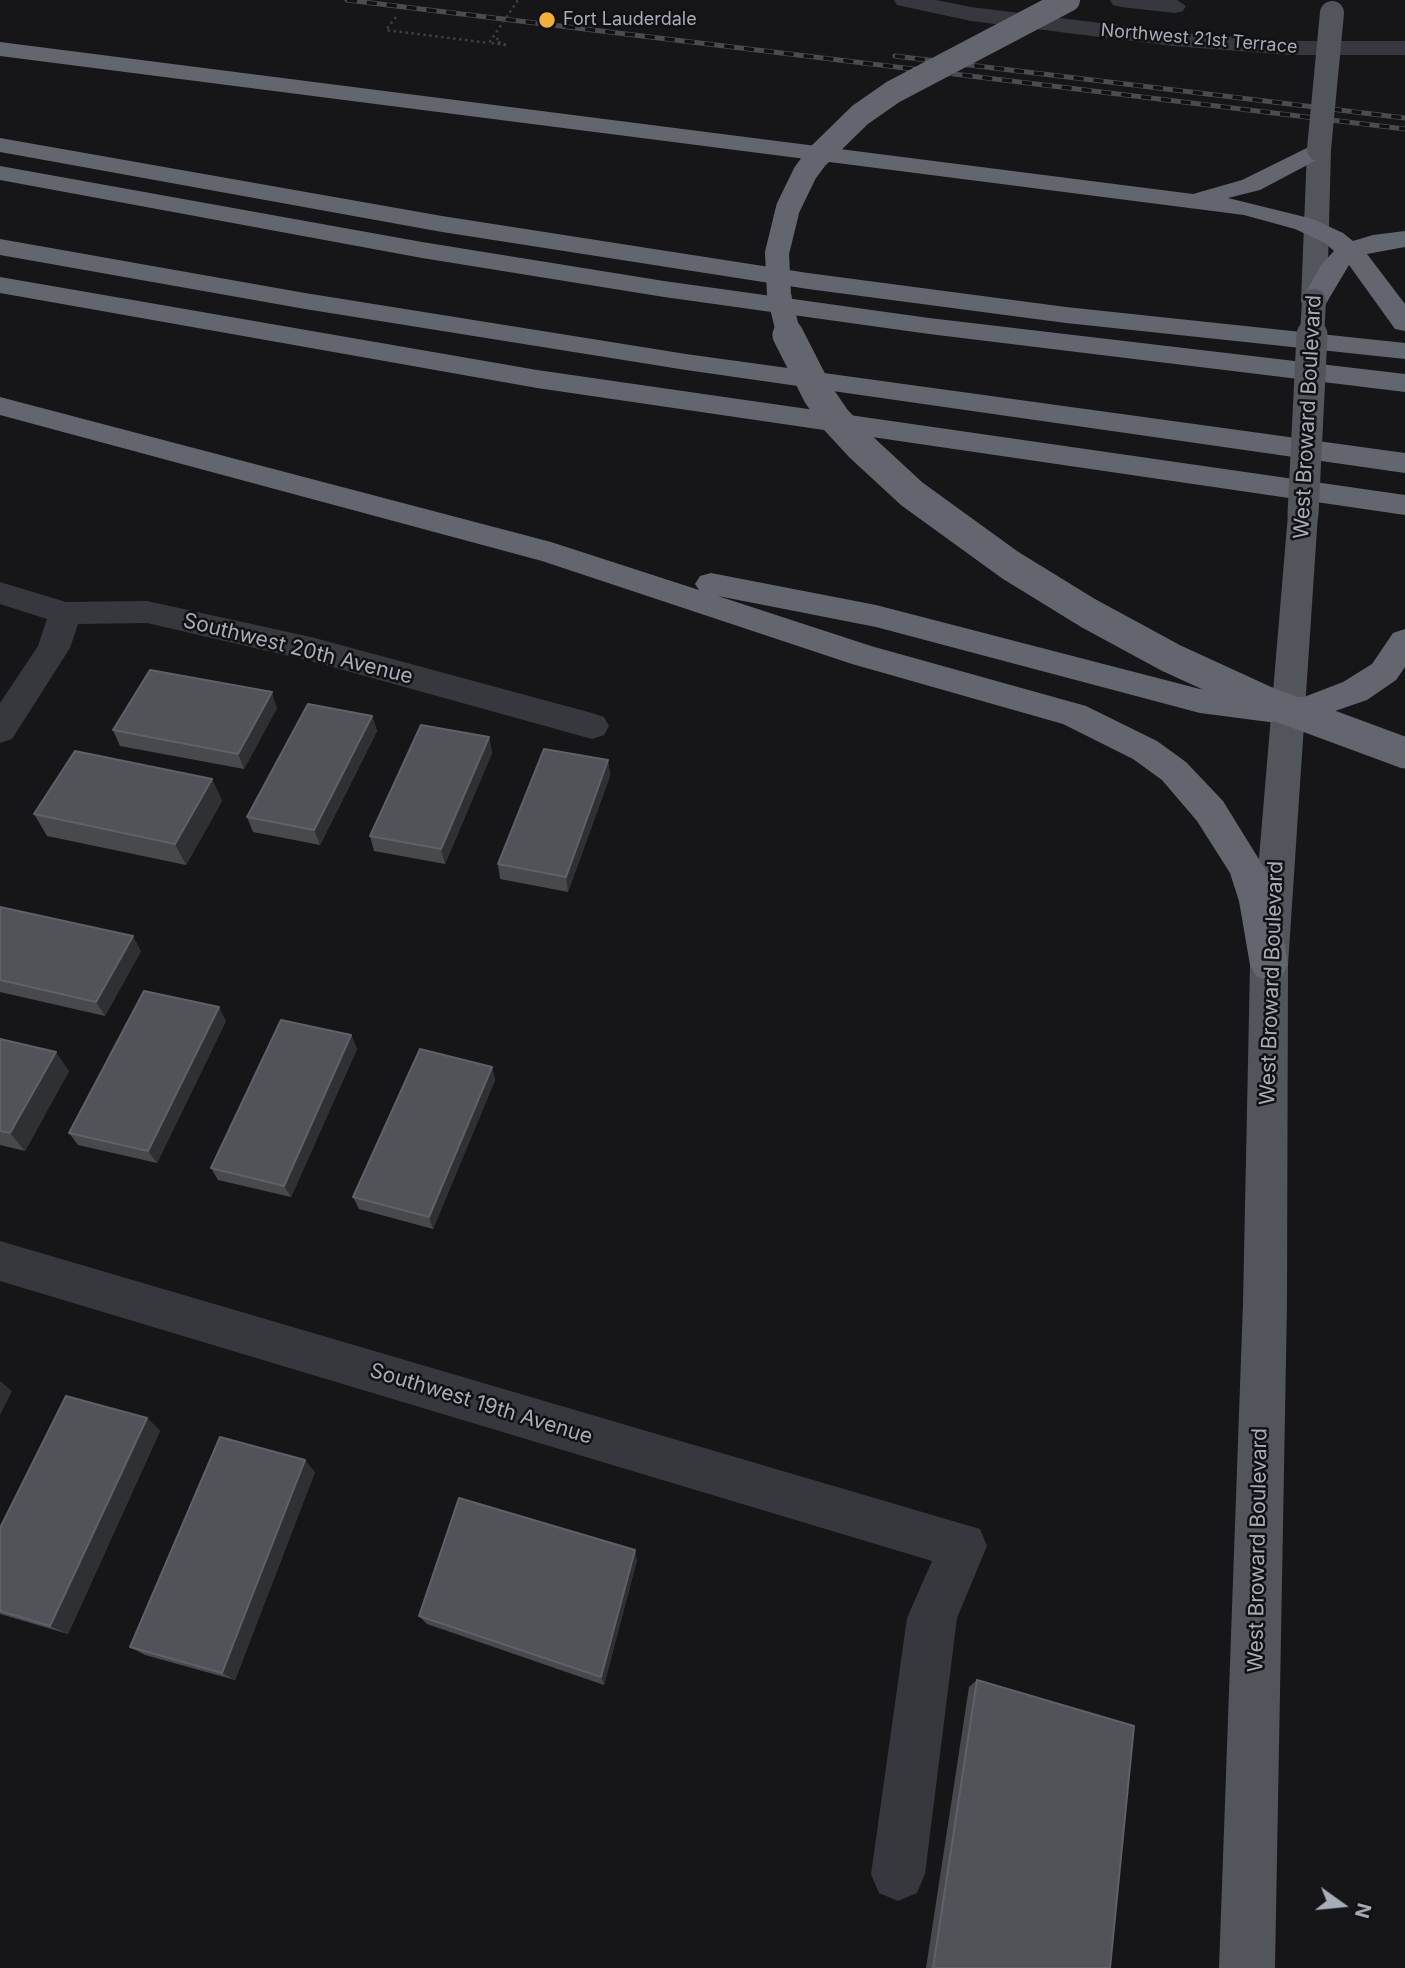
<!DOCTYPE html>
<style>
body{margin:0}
#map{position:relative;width:1405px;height:1968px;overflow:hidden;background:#161618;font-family:Inter,sans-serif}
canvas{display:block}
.north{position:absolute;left:1307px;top:1870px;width:70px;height:70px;-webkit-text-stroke:5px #111113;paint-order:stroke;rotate:105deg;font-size:19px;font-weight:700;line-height:28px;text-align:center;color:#a8adb8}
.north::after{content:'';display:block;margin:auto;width:24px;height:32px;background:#a8adb8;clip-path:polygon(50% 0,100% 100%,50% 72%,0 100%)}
</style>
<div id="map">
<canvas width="1405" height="1968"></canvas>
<div class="north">N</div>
</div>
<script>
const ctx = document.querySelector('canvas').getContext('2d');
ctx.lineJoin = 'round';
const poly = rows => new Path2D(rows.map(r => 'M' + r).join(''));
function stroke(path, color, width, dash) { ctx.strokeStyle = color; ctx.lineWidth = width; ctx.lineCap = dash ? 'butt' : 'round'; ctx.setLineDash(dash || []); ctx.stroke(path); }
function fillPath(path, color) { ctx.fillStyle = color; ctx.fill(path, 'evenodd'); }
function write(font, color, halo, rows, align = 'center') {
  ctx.font = font + ' Inter,sans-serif'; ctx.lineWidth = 5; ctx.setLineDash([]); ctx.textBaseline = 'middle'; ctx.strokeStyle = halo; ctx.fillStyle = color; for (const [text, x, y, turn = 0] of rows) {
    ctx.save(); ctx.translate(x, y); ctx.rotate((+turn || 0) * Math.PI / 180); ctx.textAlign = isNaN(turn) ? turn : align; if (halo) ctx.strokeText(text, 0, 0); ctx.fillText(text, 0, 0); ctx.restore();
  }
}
stroke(poly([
 [396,17,386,30,489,43],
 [498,38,496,41,506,45]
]), '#3d3f44', 2.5, [2.5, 3.5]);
fillPath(poly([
 [894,0,936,0,971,7,1173,32,1291,41,1405,41,1405,55,1291,55,1173,46,971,21,897,5,894,0],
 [1110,0,1177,0,1186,6,1183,11,1175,13,1121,7,1113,5,1110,0],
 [0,582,66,602,147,601,311,637,592,713,604,717,609,726,604,735,592,739,311,661,147,623,78,624,70,648,12,739,0,743,0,703,38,646,47,619,0,604,0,582],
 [0,1241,980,1529,987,1546,957,1618,925,1874,917,1893,898,1901,879,1893,871,1874,907,1618,932,1561,0,1281,0,1241]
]), '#37383d');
fillPath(poly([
 [1319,142,1328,144,1331,149,1327,301,1324,307,1314,309,1304,307,1301,301,1307,149,1310,144,1319,142],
 [1303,504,1314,507,1318,514,1288,965,1287,1303,1275,1968,1219,1968,1243,1303,1250,965,1288,514,1292,507,1303,504]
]), '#53555c');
fillPath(poly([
 [0,42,1193,194,1242,180,1319,142,1328,144,1331,149,1328,154,1260,190,1228,198,1313,219,1343,233,1353,241,1373,235,1405,231,1405,247,1367,254,1405,304,1405,331,1395,329,1349,265,1324,307,1314,309,1304,307,1301,301,1321,265,1334,251,1325,243,1295,229,1244,215,0,56,0,42],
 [0,138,442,216,808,273,1066,307,1405,343,1405,359,1066,323,808,289,442,232,0,152,0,138],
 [0,166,422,242,664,281,929,318,1405,374,1405,392,929,334,664,297,422,258,0,180,0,166],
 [0,239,305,293,686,354,1405,453,1405,473,686,370,305,309,0,255,0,239],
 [0,277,537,370,1405,495,1405,515,537,388,0,293,0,277],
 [0,397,551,542,699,590,695,584,700,576,711,573,876,605,1200,689,1269,698,1304,697,1343,682,1372,664,1393,633,1405,629,1405,667,1396,680,1367,700,1306,721,1269,722,1200,713,876,627,718,596,871,646,1086,706,1157,741,1186,762,1223,801,1265,869,1277,901,1288,965,1282,976,1269,981,1256,976,1250,965,1239,901,1230,873,1197,821,1162,780,1133,759,1063,724,852,664,542,561,0,415,0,397]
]), '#63666e');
const rail = poly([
 [347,0,1405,129],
 [895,56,1405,118]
]);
stroke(rail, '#4a4c52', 5);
stroke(rail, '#111113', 3.5, [10]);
stroke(poly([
 [506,45,489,43,518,0]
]), '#3d3f44', 2.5, [2.5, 3.5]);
stroke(poly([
 [1319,149,1332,13],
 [1312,336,1314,301]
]), '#53555c', 24);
stroke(poly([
 [1303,514,1312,335]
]), '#53555c', 31);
stroke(poly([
 [789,336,779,295,777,253,788,208,805,173,816,158,860,115,893,92,1068,0]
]), '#63666e', 24);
stroke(poly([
 [788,335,818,394,835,419,860,446,912,494,1010,565,1088,613,1171,658,1267,702,1405,753]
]), '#63666e', 31);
fillPath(poly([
 [277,708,244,769,120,746,113,730],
 [372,716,377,731,320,845,253,832,247,817],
 [489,737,492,753,445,864,374,851,370,836],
 [608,760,610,776,568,892,500,879,498,864],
 [212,779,222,801,186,865,47,836,34,814],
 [0,907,141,951,105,1016,0,992],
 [226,1021,157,1163,78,1145,69,1133],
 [351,1035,357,1049,291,1197,218,1180,211,1168],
 [0,1039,69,1071,25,1151,0,1145],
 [492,1067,495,1080,433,1229,359,1209,353,1197],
 [147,1418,160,1431,68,1634,0,1614,0,1528],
 [315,1472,235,1680,145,1655,130,1647],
 [637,1560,604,1685,427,1624,419,1616],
 [977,1680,1110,1968,926,1968,969,1687]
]), '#47494d');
fillPath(poly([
 [272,692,277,708,244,769,238,754],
 [372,716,377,731,320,845,314,830],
 [489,737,492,753,445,864,441,849],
 [608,760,610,776,568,892,566,877],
 [212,779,222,801,186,865,175,844],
 [133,936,141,951,105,1016,96,1002],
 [219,1007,226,1021,157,1163,148,1151],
 [351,1035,357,1049,291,1197,284,1186],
 [56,1052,69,1071,25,1151,10,1133],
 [492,1067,495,1080,433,1229,429,1217],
 [0,1381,12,1391,0,1415],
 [147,1418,160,1431,68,1634,50,1626],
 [305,1460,315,1472,235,1680,222,1673],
 [635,1550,637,1560,604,1685,601,1677]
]), '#2f3033');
const building = poly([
 [150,670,272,692,238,754,113,730,150,670],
 [308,704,372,716,314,830,247,817,308,704],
 [421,725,489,737,441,849,370,836,421,725],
 [544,749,608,760,566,877,498,864,544,749],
 [75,751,212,779,175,844,34,814,75,751],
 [0,907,133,936,96,1002,0,980,0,907],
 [144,991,219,1007,148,1151,69,1133,144,991],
 [281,1020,351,1035,284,1186,211,1168,281,1020],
 [0,1039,56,1052,10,1133,0,1131,0,1039],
 [420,1049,492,1067,429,1217,353,1197,420,1049],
 [66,1396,147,1418,50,1626,0,1611,0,1528,66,1396],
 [220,1437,305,1460,222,1673,130,1647,220,1437],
 [459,1498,635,1550,601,1677,419,1616,459,1498],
 [977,1680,1134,1726,1110,1968,933,1968,977,1680]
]);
fillPath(building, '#525359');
stroke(building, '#5f6168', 2);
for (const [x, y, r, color] of [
 [547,20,9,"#f2b134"]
]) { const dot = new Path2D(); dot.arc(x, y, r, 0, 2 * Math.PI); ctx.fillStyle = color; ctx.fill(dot); stroke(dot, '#111113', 2.5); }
write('18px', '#a8adb8', '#111113', [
 ["Fort Lauderdale",563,20]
], 'left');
write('18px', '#a8adb8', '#111113', [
 ["Northwest 21st Terrace",1199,39,5]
]);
write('21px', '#a8adb8', '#111113', [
 ["West Broward Boulevard",1308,417,-87],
 ["Southwest 20th Avenue",298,649,14],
 ["West Broward Boulevard",1272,983,-88],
 ["Southwest 19th Avenue",481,1404,17],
 ["West Broward Boulevard",1258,1550,-89]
]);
</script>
